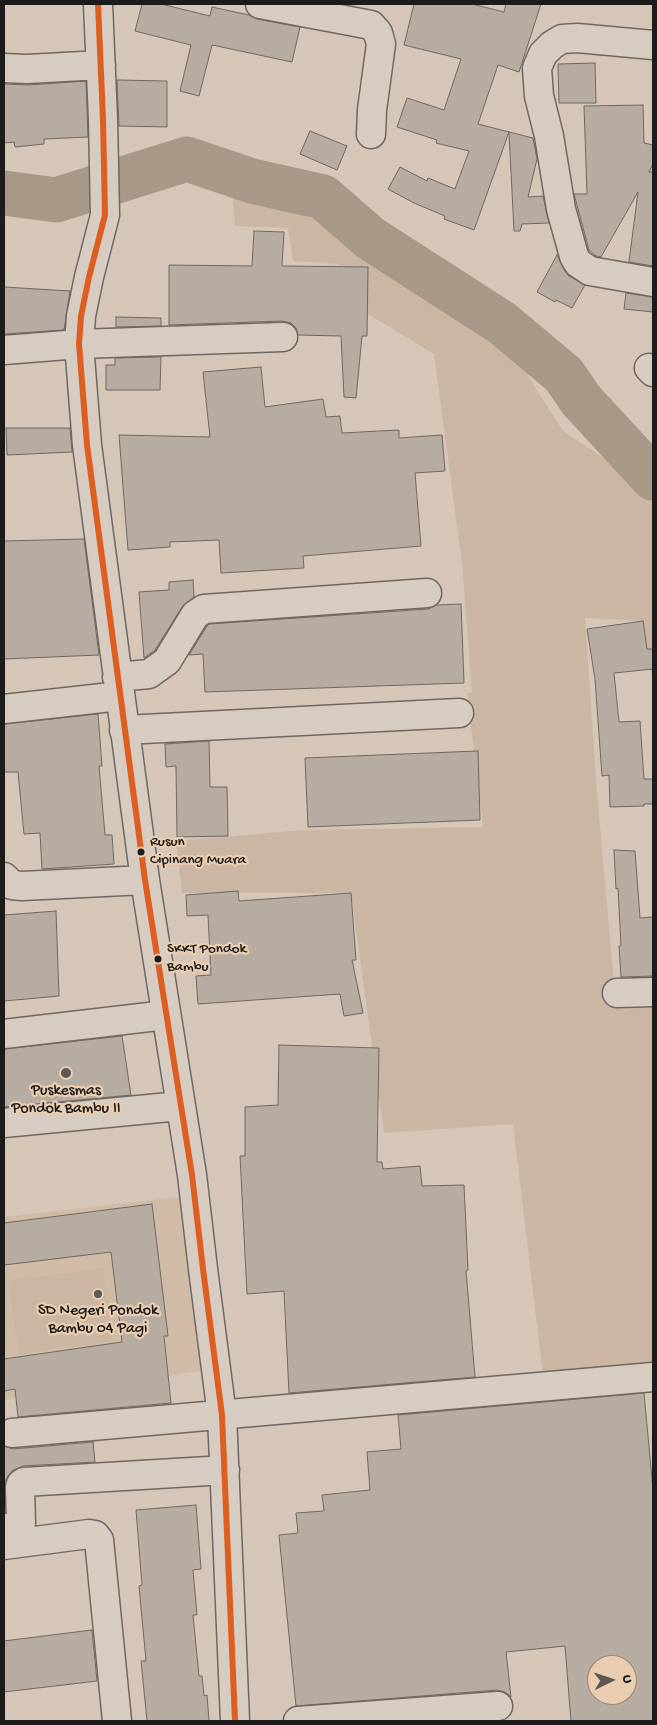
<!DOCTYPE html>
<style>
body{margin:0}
#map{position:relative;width:657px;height:1725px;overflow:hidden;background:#d5c6b7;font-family:"Gochi Hand",sans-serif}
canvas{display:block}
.frame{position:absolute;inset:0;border:5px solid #1c1c1c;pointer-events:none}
.north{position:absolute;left:587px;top:1655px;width:50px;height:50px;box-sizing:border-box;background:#eaccb0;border:1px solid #988675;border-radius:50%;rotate:86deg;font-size:14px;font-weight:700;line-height:20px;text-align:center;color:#1c1c1c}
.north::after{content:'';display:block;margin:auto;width:18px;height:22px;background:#5d5852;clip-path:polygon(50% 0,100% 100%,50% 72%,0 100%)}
</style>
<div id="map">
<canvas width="657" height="1725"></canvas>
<div class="frame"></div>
<div class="north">U</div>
</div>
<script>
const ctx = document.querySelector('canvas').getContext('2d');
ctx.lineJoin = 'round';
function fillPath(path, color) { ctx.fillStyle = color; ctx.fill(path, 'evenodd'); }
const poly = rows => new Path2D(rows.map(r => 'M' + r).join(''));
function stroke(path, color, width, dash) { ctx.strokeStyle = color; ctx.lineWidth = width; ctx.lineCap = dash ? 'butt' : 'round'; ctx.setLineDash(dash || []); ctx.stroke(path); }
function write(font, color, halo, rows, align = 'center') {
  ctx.font = font + ' "Gochi Hand",sans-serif'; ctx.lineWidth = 4.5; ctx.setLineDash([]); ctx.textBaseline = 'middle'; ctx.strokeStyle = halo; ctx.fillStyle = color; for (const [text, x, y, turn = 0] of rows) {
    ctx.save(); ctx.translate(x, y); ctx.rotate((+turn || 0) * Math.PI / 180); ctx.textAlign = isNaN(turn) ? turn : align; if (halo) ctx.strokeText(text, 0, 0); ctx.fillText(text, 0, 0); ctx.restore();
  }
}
fillPath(poly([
 [180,1197,201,1371,4,1400,4,1217]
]), '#cfbba6');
fillPath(poly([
 [232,186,319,203,366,240,502,330,536,389,563,431,607,460,653,497,653,674,651,673,643,621,585,618,597,793,615,994,653,993,653,1373,544,1384,513,1124,384,1133,351,893,182,893,176,841,304,830,483,827,467,694,472,692,462,563,434,354,345,300,338,264,293,261,288,228,235,226],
 [103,1268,113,1341,19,1354,8,1281]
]), '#cab6a3');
stroke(poly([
 [4,193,56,200,187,159,252,181,323,197,370,238,502,323,564,375,581,400,653,478]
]), '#a89888', 45);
const building = poly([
 [142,4,161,4,210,16,212,7,249,15,257,19,300,27,292,62,212,45,199,96,180,91,191,45,135,31,142,4],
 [414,4,472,4,504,12,506,4,541,4,519,72,498,65,478,124,509,132,474,230,444,219,445,216,414,203,388,189,400,167,427,181,428,178,455,189,469,151,436,143,437,140,397,127,407,98,444,110,461,59,404,45,414,4],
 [595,63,596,103,559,103,558,64,595,63],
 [117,80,167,81,167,127,119,126,117,80],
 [86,81,88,137,44,139,44,144,15,147,14,142,4,143,4,84,28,85,86,81],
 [643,105,644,143,653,145,653,164,649,172,653,172,653,266,629,262,638,192,601,257,596,256,589,250,574,194,587,194,584,106,643,105],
 [310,131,347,146,337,170,300,154,310,131],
 [509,132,533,138,537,159,528,197,543,196,549,223,522,224,520,231,514,231,509,132],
 [254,231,284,232,282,266,368,267,367,336,362,336,356,398,344,397,341,336,298,335,296,328,291,323,282,321,169,325,169,265,252,266,254,231],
 [557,255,565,271,569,276,585,285,572,308,556,300,555,302,537,292,557,255],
 [4,287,70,291,64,330,4,334,4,287],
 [626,293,653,297,653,312,624,309,626,293],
 [116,317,161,318,161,326,116,327,116,317],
 [161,357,160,390,106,390,106,365,115,365,115,358,161,357],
 [261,367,265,407,323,399,326,417,340,416,342,433,399,430,399,438,442,435,445,471,415,473,421,546,303,556,304,568,221,573,219,540,170,542,170,547,128,550,119,435,210,437,203,372,261,367],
 [6,428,70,428,72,452,7,455,6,428],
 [84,539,99,655,4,659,4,541,84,539],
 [193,580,194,597,182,607,155,650,144,658,139,592,169,590,169,582,193,580],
 [461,604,464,683,205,692,203,654,189,655,207,626,209,624,428,609,437,605,461,604],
 [643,621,647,649,653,649,653,669,614,673,619,722,640,721,644,779,653,779,653,804,644,804,644,806,610,807,609,775,602,776,595,679,587,629,643,621],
 [98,714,102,766,99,766,105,835,112,835,114,864,42,869,40,833,24,834,18,772,4,772,4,724,98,714],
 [209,741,210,787,227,787,228,836,177,837,176,766,166,767,165,744,209,741],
 [478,751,480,820,308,827,305,758,478,751],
 [614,850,635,851,640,918,653,917,653,976,621,977,619,946,621,946,618,888,616,889,614,850],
 [238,891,239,901,351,893,356,960,352,960,363,1013,344,1016,340,994,198,1004,196,976,211,975,208,915,187,916,186,895,238,891],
 [56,911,59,996,4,1001,4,915,56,911],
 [122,1036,131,1095,4,1107,4,1049,122,1036],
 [279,1045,379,1048,377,1162,382,1162,383,1169,420,1166,422,1186,464,1185,468,1270,466,1271,475,1377,289,1393,284,1291,247,1294,240,1156,245,1156,245,1107,278,1105,279,1045],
 [152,1204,168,1336,164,1336,171,1403,18,1417,15,1389,4,1391,4,1359,122,1342,111,1252,4,1265,4,1223,152,1204],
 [644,1393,653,1490,653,1721,571,1721,565,1646,506,1652,511,1697,505,1692,497,1690,296,1706,279,1535,298,1533,296,1513,324,1511,322,1495,370,1490,367,1452,401,1449,398,1415,644,1393],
 [597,1665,627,1665,627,1695,597,1695,597,1665],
 [93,1442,95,1462,23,1466,12,1471,4,1483,4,1446,13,1449,93,1442],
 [196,1505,201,1569,193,1570,197,1615,193,1615,199,1676,202,1676,204,1696,207,1695,209,1721,147,1721,141,1661,146,1661,139,1586,142,1585,136,1510,196,1505],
 [92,1630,97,1681,4,1692,4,1641,92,1630]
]);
fillPath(building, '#b7aca1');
stroke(building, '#6f6862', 1);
const minor = poly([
 [98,4,103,119,105,215,89,277,81,316,79,344,87,445,145,880,192,1175,203,1269,222,1415,235,1721],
 [260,4,371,25,378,33,381,44,372,110,371,134],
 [653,45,577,38,562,39,552,45,543,54,537,68,539,96,549,136,561,209,574,256,578,263,590,271,653,282],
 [4,68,27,69,101,65],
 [4,350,79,344,283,337],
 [649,368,653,372],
 [117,677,149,674,167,661,195,615,204,609,427,593],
 [4,709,120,696],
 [124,730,459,713],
 [4,877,12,885,22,886,145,880],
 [617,993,653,992],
 [4,1034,166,1015],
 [4,1123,180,1106],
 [12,1433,653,1377],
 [4,1528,19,1527,21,1524,20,1487,21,1484,24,1482,225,1470],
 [4,1545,89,1534,95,1535,99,1540,117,1721],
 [298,1721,498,1706]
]);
stroke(minor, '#6f6862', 31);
stroke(minor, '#d7ccc1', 28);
stroke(poly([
 [98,4,103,119,105,215,89,277,81,316,79,344,87,445,145,880,192,1175,203,1269,222,1415,235,1721]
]), '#dd5e21', 6);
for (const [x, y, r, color] of [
 [141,852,4.5,"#1c1c1c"],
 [158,959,4.5,"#1c1c1c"],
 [66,1073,6,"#5d5852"],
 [98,1294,5,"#5d5852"]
]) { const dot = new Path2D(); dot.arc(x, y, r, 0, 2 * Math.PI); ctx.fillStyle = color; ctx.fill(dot); stroke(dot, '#eaccb0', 2); }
write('15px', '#1c1c1c', '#eaccb0', [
 ["Rusun",150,843],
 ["Cipinang Muara",150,861],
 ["SKKT Pondok",167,950],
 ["Bambu",167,968]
], 'left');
write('16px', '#1c1c1c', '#eaccb0', [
 ["Puskesmas",66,1092],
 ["Pondok Bambu II",66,1110],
 ["SD Negeri Pondok",98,1312],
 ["Bambu 04 Pagi",98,1330]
]);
</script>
